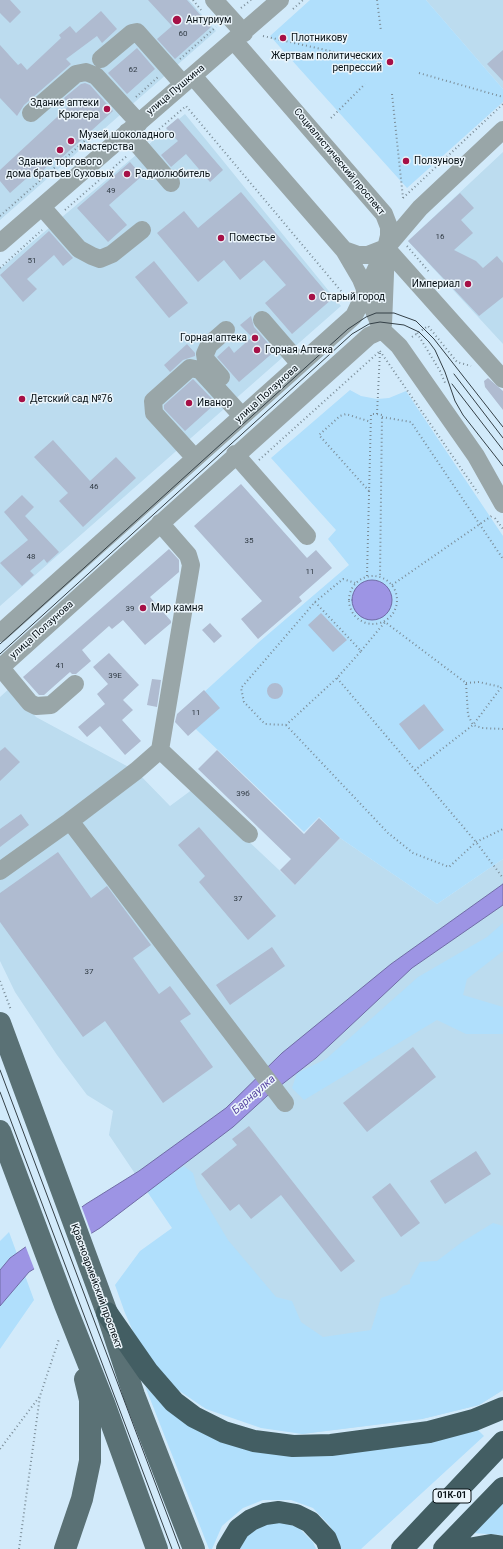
<!DOCTYPE html>
<meta charset="utf-8">
<style>
body{margin:0}
canvas{display:block;background:#d2eafa}
</style>
<canvas width="503" height="1549"></canvas>
<script>
const ctx = document.querySelector('canvas').getContext('2d');
ctx.lineJoin = 'round';
function fillPath(path, color) { ctx.fillStyle = color; ctx.fill(path, 'evenodd'); }
const poly = rows => new Path2D(rows.map(r => 'M' + r).join(''));
function stroke(path, color, width, dash) { ctx.strokeStyle = color; ctx.lineWidth = width; ctx.lineCap = dash ? 'butt' : 'round'; ctx.setLineDash(dash || []); ctx.stroke(path); }
function write(font, color, halo, rows, align = 'center') {
  ctx.font = font + ' Roboto,sans-serif'; ctx.lineWidth = 3; ctx.setLineDash([]); ctx.textBaseline = 'middle'; ctx.strokeStyle = halo; ctx.fillStyle = color; for (const [text, x, y, turn = 0] of rows) {
    ctx.save(); ctx.translate(x, y); ctx.rotate((+turn || 0) * Math.PI / 180); ctx.textAlign = isNaN(turn) ? turn : align; if (halo) ctx.strokeText(text, 0, 0); ctx.fillText(text, 0, 0); ctx.restore();
  }
}
fillPath(poly([
 [0,0,189,0,216,31,0,220],
 [426,0,503,0,503,89],
 [185,114,341,306,0,606,0,269],
 [503,152,503,344,408,241],
 [11,687,36,717,136,771,170,806,193,789,295,885,340,838,437,904,503,859,503,1390,479,1405,422,1419,302,1434,199,1230,146,1190,109,1135,113,1111,87,1095,57,1055,15,992,0,961,0,697]
]), '#bcdcef');
fillPath(poly([
 [310,0,426,0,503,89,503,102,407,188,270,36],
 [350,390,361,396,377,399,389,398,406,391,503,536,503,859,437,904,340,838,319,817,304,832,180,714,259,642,349,565,328,539,336,530,271,458],
 [503,923,503,951,467,979,463,995,503,1007,503,1034,466,1034,437,1020,304,1100,292,1088,297,1073,326,1059,418,977,487,937],
 [184,1166,193,1173,197,1188,228,1240,276,1297,292,1301,301,1322,323,1337,371,1330,381,1298,396,1293,403,1286,410,1284,410,1280,420,1262,437,1261,462,1242,493,1223,503,1226,503,1390,479,1405,422,1419,302,1434,261,1428,206,1409,175,1388,159,1371,136,1338,125,1313,115,1285,140,1251,172,1228,146,1190],
 [9,1232,34,1300,0,1349,0,1241],
 [145,1386,169,1411,222,1442,476,1428,484,1436,361,1549,340,1549,330,1526,313,1508,291,1500,263,1500,243,1508,222,1526,212,1549,209,1549],
 [503,1500,503,1535,472,1533],
 [284,1522,299,1528,313,1542,316,1549,236,1549,244,1535,263,1524]
]), '#b0dffc');
const water = poly([
 '352 600a20 20 0 1 1 40 0a20 20 0 1 1-40 0Z',
 [503,884,503,905,412,968,316,1058,267,1096,233,1127,100,1228,29,1272,0,1306,0,1270,10,1258,86,1204,139,1171,226,1108,282,1053,391,964,503,884]
]);
fillPath(water, '#9d94e4');
stroke(water, '#706ca6', 1);
fillPath(poly([
 [81,1205,92,1235,35,1271,25,1245]
]), '#d2eafa');
fillPath(poly([
 [0,0,10,0,21,12,10,23,0,13],
 [148,0,187,0,211,27,175,59,157,39,172,26],
 [101,11,117,29,102,43,97,36,66,59,71,64,24,105,17,116,0,98,0,45,18,65,21,63,27,70,61,38,59,35,70,26,76,33],
 [137,48,155,69,127,94,108,73],
 [503,50,503,81,487,64],
 [85,83,90,85,113,111,58,161,56,158,40,173,37,169,10,193,0,181,0,170,70,105,64,98,81,84],
 [178,118,223,170,210,182,186,154,171,167,161,155,178,141,166,128],
 [130,162,142,176,109,205,127,225,108,242,77,208],
 [241,192,332,299,292,334,265,303,286,285,264,260,240,280,224,260,198,282,157,233,184,211,198,228],
 [460,193,474,208,461,220,473,233,454,250,476,261,483,268,497,256,503,263,503,297,479,316,408,241],
 [49,231,73,258,63,266,54,255,27,279,37,289,23,302,0,275],
 [154,261,188,303,169,318,135,277],
 [251,316,254,327,275,351,239,382,217,357,229,346,234,353,252,337,240,325],
 [187,344,195,353,195,356,183,360,170,372,164,365],
 [488,378,503,391,503,410,485,387,484,381],
 [193,379,216,403,185,431,164,409,164,405],
 [53,440,90,481,116,457,136,478,83,527,59,501,68,493,34,457],
 [241,484,307,558,316,550,332,568,299,597,302,601,258,639,241,619,262,601,194,526],
 [22,495,34,507,25,516,59,552,47,563,44,559,30,571,34,575,22,586,0,563,28,540,4,512],
 [169,549,179,560,179,572,150,597,171,621,171,623,145,645,123,620,112,629,109,626,82,650,91,661,76,674,72,674,70,672,44,695,39,695,23,677],
 [321,613,347,640,333,652,308,625],
 [210,623,222,636,214,643,202,630],
 [109,653,139,685,123,700,133,710,122,720,141,741,125,755,100,726,87,737,78,727,105,704,97,694,108,684,93,667],
 [152,679,161,680,157,707,147,705],
 '267 691a8 8 0 1 1 16 0a8 8 0 1 1-16 0Z',
 [204,690,220,708,188,736,175,722,177,714],
 [424,704,444,730,419,750,399,724],
 [5,747,20,762,0,781,0,751],
 [217,750,304,834,319,818,340,838,295,885,280,870,291,859,198,769],
 [21,814,29,825,0,847,0,829],
 [199,827,276,916,248,940,199,882,205,876,178,845],
 [58,852,91,898,107,886,151,945,133,958,159,994,170,986,191,1014,180,1021,213,1067,163,1103,105,1021,83,1037,0,922,0,893],
 [272,947,285,966,230,1005,216,985],
 [413,1047,436,1077,367,1132,343,1103],
 [249,1126,355,1261,341,1272,281,1195,251,1219,239,1204,230,1211,201,1174,237,1145,232,1139],
 [476,1151,491,1174,445,1204,430,1181],
 [390,1183,420,1223,401,1237,372,1197]
]), '#afbbd0');
stroke(poly([
 [193,0,201,10],
 [377,0,381,31],
 [241,8,251,0],
 [293,9,303,0],
 [263,36,357,57],
 [180,59,216,27],
 [419,73,503,97],
 [392,94,403,198],
 [136,97,158,77],
 [331,118,365,84],
 [150,137,186,106,346,297],
 [403,198,503,104],
 [65,210,128,155],
 [0,216,88,138,101,134],
 [407,246,430,273],
 [0,268,42,230],
 [417,333,440,371,446,385],
 [412,337,428,326,457,362,471,366],
 [380,351,478,493],
 [377,414,380,352],
 [382,417,411,422,503,559],
 [259,460,380,351],
 [369,491,319,435,340,416,346,414,371,422],
 [495,518,503,529],
 '349 600a24 24 0 1 1 48 0a24 24 0 1 1-48 0Z',
 [367,576,371,414,377,414,382,415,380,577],
 [392,585,493,515],
 [315,602,361,651,337,678,286,725,265,724,244,702,241,688,315,602,343,579,355,583],
 [361,651,385,622,466,683,468,715,473,725,482,728,503,729],
 [337,678,415,770,473,725,503,685],
 [466,683,479,682,501,687],
 [286,725,388,833,413,853,449,867,476,842,503,829],
 [415,770,476,842,503,878],
 [0,981,11,1010],
 [0,1449,40,1396,59,1339],
 [19,1549,40,1396]
]), '#7b8d98', 2, [1, 3]);
stroke(poly([
 [214,0,244,33],
 [234,41,384,214,389,227,389,236,386,248,383,325],
 [101,59,132,33,137,32,183,84],
 [193,76,344,250,361,279,382,330,399,346,476,456,503,504],
 [31,113,76,74,86,72,96,76,139,123],
 [127,132,171,183],
 [42,207,79,249,92,256,100,259,112,254,142,230],
 [0,243,280,0],
 [386,248,503,379],
 [344,250,358,255,368,255,386,248],
 [262,320,300,364],
 [221,377,206,360,205,354,209,345,226,330],
 [235,454,307,536],
 [195,458,154,413,153,401,190,368,200,370,242,416],
 [0,633,354,316,386,248,420,208,503,130],
 [0,668,369,336,382,330],
 [1,668,30,703,36,706,51,705,75,684],
 [160,750,249,834],
 [70,821,136,771,160,750,191,565,188,555,160,523],
 [0,871,70,821,285,1103]
]), '#99a6a8', 18);
stroke(poly([
 [0,1023,107,1313,134,1395,194,1549],
 [0,1131,65,1305,104,1403,157,1549],
 [65,1549,82,1499,90,1461,90,1400,85,1379]
]), '#5a7175', 22);
stroke(poly([
 [107,1313,148,1372,174,1402,194,1417,224,1432,254,1441,293,1446,331,1445,429,1432,474,1420,503,1408],
 [227,1549,239,1529,251,1520,265,1514,279,1512,296,1515,310,1522,326,1539,330,1549],
 [402,1549,503,1442],
 [444,1549,503,1488],
 [468,1549,491,1545,503,1547]
]), '#435e63', 22);
stroke(poly([
 [454,374,503,438],
 [452,384,503,450],
 [0,644,348,329,366,317,376,313,394,313,416,321,434,339,503,427],
 [0,654,352,334,369,324,380,322,404,325,419,332,429,342,435,350,445,372,455,401,463,415,503,466],
 [0,1070,180,1549],
 [0,1092,172,1549]
]), '#344047', 1);
for (const [x, y, r, color] of [
 [177,20,5,"#a61046"],
 [283,38,4,"#a61046"],
 [390,62,4,"#a61046"],
 [107,109,4,"#a61046"],
 [71,141,4,"#a61046"],
 [60,150,4,"#a61046"],
 [406,161,4,"#a61046"],
 [127,174,4,"#a61046"],
 [221,238,4,"#a61046"],
 [468,284,4,"#a61046"],
 [312,297,4,"#a61046"],
 [255,338,4,"#a61046"],
 [257,350,4,"#a61046"],
 [22,399,4,"#a61046"],
 [189,403,4,"#a61046"],
 [143,608,4,"#a61046"]
]) { const dot = new Path2D(); dot.arc(x, y, r, 0, 2 * Math.PI); ctx.fillStyle = color; ctx.fill(dot); stroke(dot, '#ebf5fb', 1.5); }
write('8px', '#313b44', null, [
 ["60",183,34],
 ["62",133,70],
 ["49",111,191],
 ["16",440,237],
 ["51",32,261],
 ["46",94,487],
 ["35",249,541],
 ["48",31,557],
 ["11",310,572],
 ["39",130,609],
 ["41",60,666],
 ["39Е",115,676],
 ["11",196,713],
 ["39б",243,794],
 ["37",238,899],
 ["37",89,972]
]);
for (const [x, y, w] of [
 [452,1496,38]
]) { const box = new Path2D(); box.roundRect(x - w / 2, y - 7, w, 14, 3); ctx.fillStyle = '#ebf5fb'; ctx.fill(box); stroke(box, '#071015', 1); }
write('bold 9px', '#071015', null, [
 ["01К-01",452,1496]
]);
write('10px', '#071015', '#ebf5fb', [
 ["Антуриум",186,20],
 ["Плотникову",291,38],
 ["Жертвам политических",382,56,"right"],
 ["репрессий",382,68,"right"],
 ["Здание аптеки",99,103,"right"],
 ["Крюгера",99,115,"right"],
 ["Музей шоколадного",79,135],
 ["мастерства",79,147],
 ["Ползунову",414,161],
 ["Здание торгового",60,162,"center"],
 ["дома братьев Суховых",60,174,"center"],
 ["Радиолюбитель",135,174],
 ["Поместье",229,238],
 ["Империал",460,284,"right"],
 ["Старый город",320,297],
 ["Горная аптека",247,338,"right"],
 ["Горная Аптека",265,350],
 ["Детский сад №76",30,399],
 ["Иванор",197,403],
 ["Мир камня",151,608]
], 'left');
write('10px', '#071015', '#ebf5fb', [
 ["улица Пушкина",176,90,-40],
 ["Социалистический проспект",339,162,50],
 ["улица Ползунова",267,394,-42],
 ["улица Ползунова",42,630,-42],
 ["Красноармейский проспект",96,1286,70]
]);
write('italic 11px', '#5744a2', '#ebf5fb', [
 ["Барнаулка",254,1095,-41]
]);
</script>
